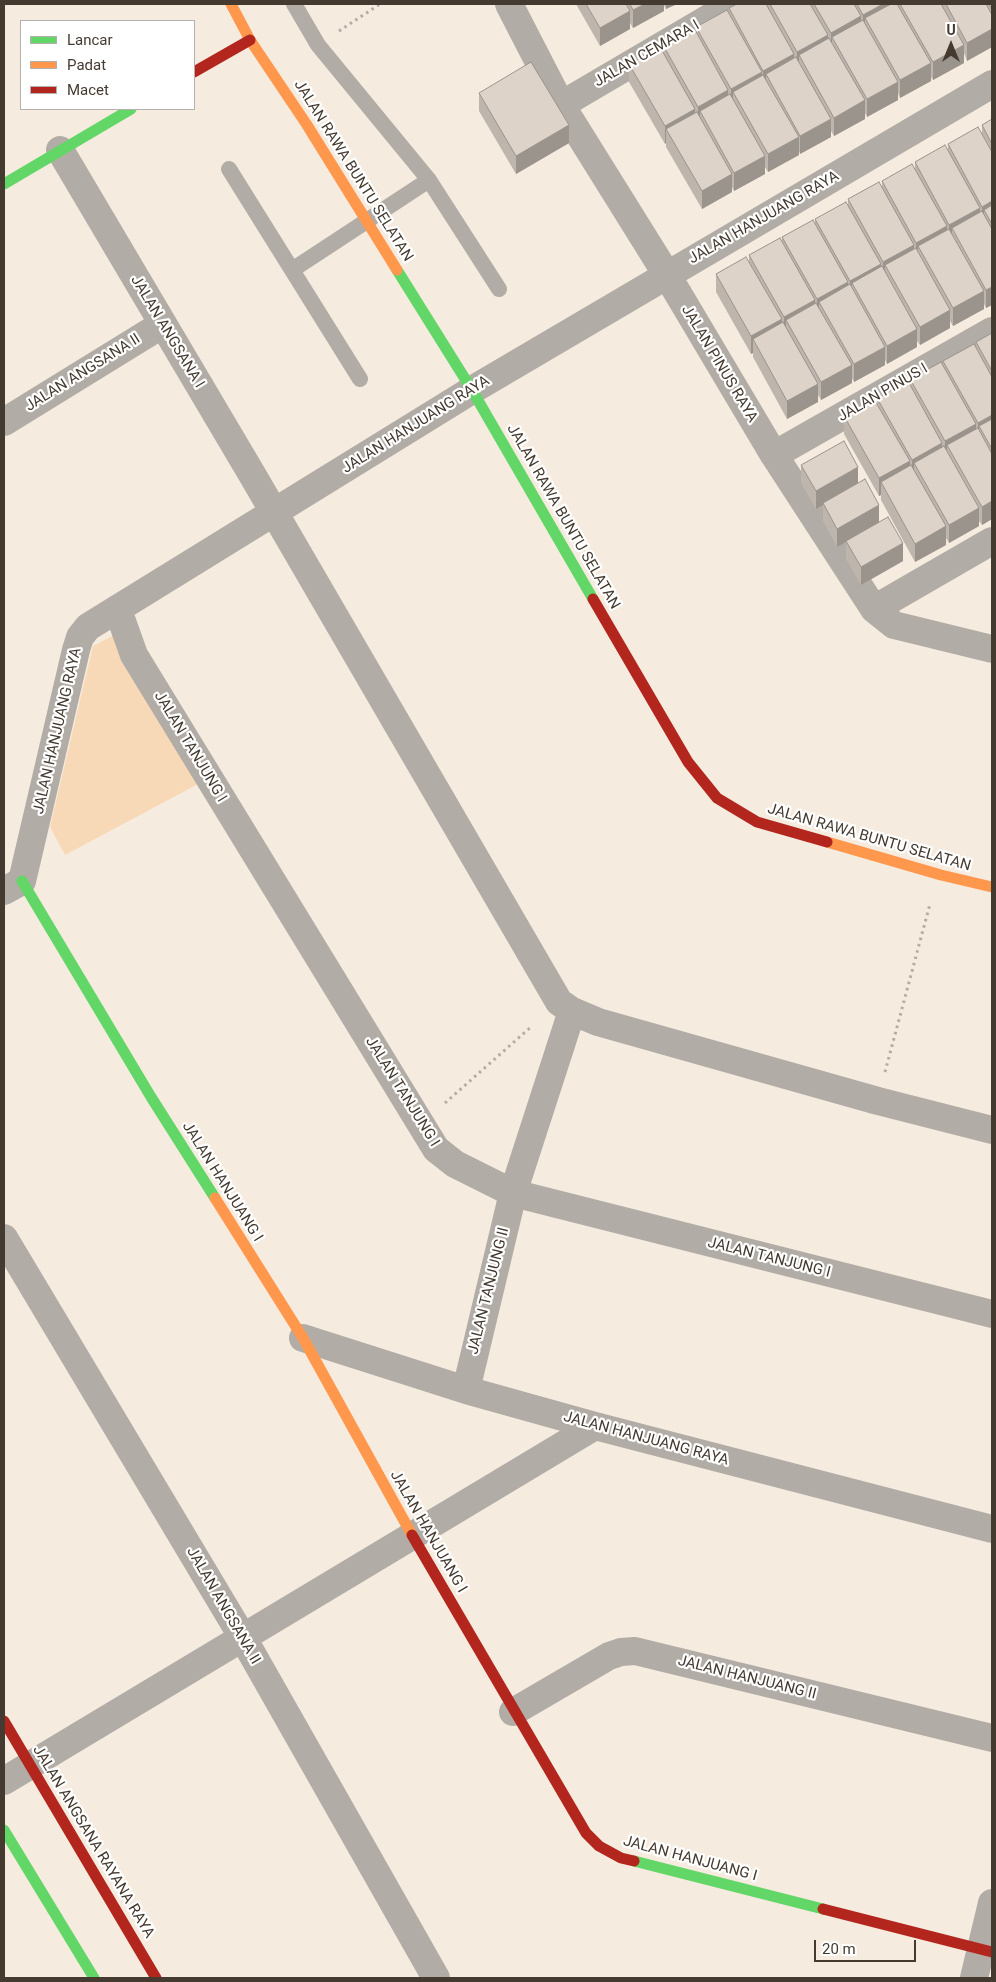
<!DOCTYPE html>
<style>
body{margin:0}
#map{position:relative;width:996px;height:1982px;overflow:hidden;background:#f6ebdf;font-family:Roboto,sans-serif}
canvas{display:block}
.frame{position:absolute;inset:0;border:5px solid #443a30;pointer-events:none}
.legend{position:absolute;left:20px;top:20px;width:175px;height:90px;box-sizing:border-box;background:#fff;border:1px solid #b4b0ac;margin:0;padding:6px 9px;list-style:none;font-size:15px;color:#443a30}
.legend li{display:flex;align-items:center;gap:10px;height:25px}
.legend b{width:25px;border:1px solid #b4b0ac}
.north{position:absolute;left:926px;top:20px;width:50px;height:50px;-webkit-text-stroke:4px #fff;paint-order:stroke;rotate:0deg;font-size:14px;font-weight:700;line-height:20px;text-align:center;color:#443a30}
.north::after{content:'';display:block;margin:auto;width:18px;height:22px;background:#443a30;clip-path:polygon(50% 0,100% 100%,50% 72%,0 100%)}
.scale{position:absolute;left:814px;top:1940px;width:102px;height:22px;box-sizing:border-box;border:2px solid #443a30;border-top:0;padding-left:6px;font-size:15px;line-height:18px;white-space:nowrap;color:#443a30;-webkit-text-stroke:4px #fff;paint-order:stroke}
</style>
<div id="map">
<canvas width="996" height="1982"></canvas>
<div class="frame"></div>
<ul class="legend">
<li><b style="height:6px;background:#63d668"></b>Lancar</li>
<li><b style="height:6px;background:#ff974d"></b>Padat</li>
<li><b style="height:6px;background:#b3261e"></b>Macet</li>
</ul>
<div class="north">U</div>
<div class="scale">20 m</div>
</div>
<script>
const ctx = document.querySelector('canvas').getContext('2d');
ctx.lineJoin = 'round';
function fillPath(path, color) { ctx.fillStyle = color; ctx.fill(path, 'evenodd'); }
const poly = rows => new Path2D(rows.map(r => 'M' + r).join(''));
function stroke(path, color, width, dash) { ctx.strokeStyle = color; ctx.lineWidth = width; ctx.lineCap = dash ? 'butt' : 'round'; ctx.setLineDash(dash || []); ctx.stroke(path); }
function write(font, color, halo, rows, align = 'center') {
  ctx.font = font + ' Roboto,sans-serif'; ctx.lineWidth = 4.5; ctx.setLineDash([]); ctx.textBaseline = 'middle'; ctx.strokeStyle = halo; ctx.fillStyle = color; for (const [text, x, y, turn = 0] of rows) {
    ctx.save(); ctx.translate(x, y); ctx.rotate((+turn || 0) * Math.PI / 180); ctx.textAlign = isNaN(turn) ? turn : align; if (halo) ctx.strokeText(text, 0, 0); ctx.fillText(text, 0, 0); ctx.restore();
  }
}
fillPath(poly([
 [114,635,200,783,65,855,50,827,93,646]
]), '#f7d9b8');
stroke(poly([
 [339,31,380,4],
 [885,1072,930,904],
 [445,1103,532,1026]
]), '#b2aca5', 3, [2.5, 4]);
stroke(poly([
 [229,169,292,270,429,180,318,45,294,4],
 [429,180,499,289],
 [292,270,360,379]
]), '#b1aca6', 16);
stroke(poly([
 [509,4,561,105,667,275,774,455,874,609,894,625,992,649],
 [561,105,733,4],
 [60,150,253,476,559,1002,572,1011,598,1022,878,1101,992,1130],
 [4,422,163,324],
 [774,455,992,331],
 [874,609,992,541],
 [118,610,134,655,436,1149,455,1164,513,1193,992,1314],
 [4,891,22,881,76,650,80,637,88,627,472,390,992,84],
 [4,1238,243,1638,436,1978],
 [303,1338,466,1390,595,1426,992,1529],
 [466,1390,513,1193,572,1011],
 [513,1712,609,1656,621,1652,635,1651,992,1738],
 [4,1781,595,1426],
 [974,1978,992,1903]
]), '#b1aca6', 28);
stroke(poly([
 [4,184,131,109],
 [397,270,472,390,593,599],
 [22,881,151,1097,215,1198],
 [4,1830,94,1978],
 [634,1861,823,1909]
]), '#63d668', 11);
stroke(poly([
 [231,4,250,40,307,125,397,270],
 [827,842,941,875,992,887],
 [215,1198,303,1338,412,1535]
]), '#ff974d', 11);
stroke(poly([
 [194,72,250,40],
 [593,599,688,762,717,798,757,822,827,842],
 [412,1535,586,1833,599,1846,621,1858,634,1861],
 [4,1721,156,1978],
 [823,1909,992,1952]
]), '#b3261e', 11);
fillPath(poly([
 [576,4,677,4,666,9,664,5,664,11,633,28,630,23,630,29,600,46],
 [737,4,992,4,992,47,967,61,964,53,964,63,933,80,931,77,931,81,900,98,898,93,898,100,867,117,865,113,865,119,834,136,831,131,831,137,800,154,799,151,799,155,768,172,765,167,765,174,734,191,732,187,732,192,702,209,666,147,666,143,665,144,629,82,629,64,663,52,663,45,696,32,696,27,729,14,729,8],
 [479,93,569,143,516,174,479,111],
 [992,119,992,305,986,308,984,304,984,309,953,326,950,321,950,328,920,345,917,341,917,347,887,364,885,360,885,365,854,382,852,378,852,383,821,400,818,395,818,402,787,419,753,357,753,353,751,354,716,292,716,274,749,261,749,255,782,242,782,237,815,224,815,219,848,206,848,199,882,187,882,181,915,168,915,162,948,149,948,144,982,133,982,125],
 [992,333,992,519,982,525,979,521,979,526,949,543,946,538,946,545,915,562,881,500,881,495,879,496,844,434,844,416,877,404,877,398,910,385,910,379,943,366,943,361,976,348,976,342],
 [801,465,858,483,879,522,903,561,861,585,846,559,846,542,837,547,823,521,823,505,816,509,801,483]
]), '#beb5ad');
fillPath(poly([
 [645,4,664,4,664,11,633,28,633,10],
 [666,4,677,4,666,9],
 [883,4,894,4,865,18,865,32,863,33,863,15],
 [630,11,630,29,600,46,600,28],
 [861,16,861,34,832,37,832,51,831,51,831,33],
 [992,29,992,47,967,61,967,43],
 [828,35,828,53,799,55,799,69,797,70,797,52],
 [964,45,964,63,933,80,933,62],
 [794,54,794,72,766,74,766,88,763,89,763,71],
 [931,63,931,81,900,98,900,80],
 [762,72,762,90,733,92,733,106,731,107,731,89],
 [898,82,898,100,867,117,867,99],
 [728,90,728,108,700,111,700,124,698,125,698,107],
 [865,100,865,119,834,136,834,118],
 [695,109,695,127,666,129,666,143,665,144,665,126],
 [831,119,831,137,800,154,800,136],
 [569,125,569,143,516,174,516,156],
 [799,137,799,155,768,172,768,154],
 [765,156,765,174,734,191,734,173],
 [732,174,732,192,702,209,702,191],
 [992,201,992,219,984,210,984,224,982,225,982,207],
 [980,208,980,226,952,228,952,242,949,243,949,225],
 [947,226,947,244,918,246,918,260,916,261,916,243],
 [914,245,914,263,885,265,885,279,883,280,883,262],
 [881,264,881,282,852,283,852,298,850,299,850,281],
 [848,282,848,300,819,302,819,316,817,317,817,299],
 [992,287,992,305,986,308,986,290],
 [984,291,984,309,953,326,953,308],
 [815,300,815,318,786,320,786,335,784,335,784,317],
 [950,310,950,328,920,345,920,327],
 [782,319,782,337,753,339,753,353,751,354,751,336],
 [917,329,917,347,887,364,887,346],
 [885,347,885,365,854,382,854,364],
 [852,365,852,383,821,400,821,382],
 [818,384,818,402,787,419,787,401],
 [992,415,992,433,979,426,979,440,978,441,978,423],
 [976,424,976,442,947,445,947,458,945,459,945,441],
 [942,443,942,461,914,463,914,477,912,478,912,460],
 [910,461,910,479,881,482,881,495,879,496,879,478],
 [858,467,858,485,823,503,823,505,816,509,816,491],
 [992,501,992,519,982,525,982,507],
 [879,505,879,524,837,547,837,529],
 [979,508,979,526,949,543,949,525],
 [946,526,946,545,915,562,915,544],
 [903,543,903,561,861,585,861,567]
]), '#9b948d');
const building = poly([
 [586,4,626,4,630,11,600,28,586,4],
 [630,4,645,4,633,10,630,4],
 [737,4,766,4,794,54,763,71,729,8,737,4],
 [770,4,810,4,828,35,797,52,770,4],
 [814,4,854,4,861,16,831,33,814,4],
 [857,4,883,4,863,15,857,4],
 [891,4,897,4,931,63,900,80,865,18,891,4],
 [900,4,941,4,964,45,933,62,900,4],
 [946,4,986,4,992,15,992,29,967,43,946,4],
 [989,4,992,4,992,10,989,4],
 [727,10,762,72,731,89,696,27,727,10],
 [863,20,898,82,867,99,832,37,863,20],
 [694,28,728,90,698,107,663,45,694,28],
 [829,38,865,100,834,118,799,55,829,38],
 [660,47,695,109,665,126,629,64,660,47],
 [796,57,831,119,800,136,766,74,796,57],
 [531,62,569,125,516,156,479,93,531,62],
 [763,75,799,137,768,154,733,92,763,75],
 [730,94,765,156,734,173,700,111,730,94],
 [697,112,732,174,702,191,666,129,697,112],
 [992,119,992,144,982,125,992,119],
 [978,127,992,152,992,201,982,207,948,144,978,127],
 [945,145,980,208,949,225,915,162,945,145],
 [912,164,947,226,916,243,882,181,912,164],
 [879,182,914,245,883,262,848,199,879,182],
 [846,202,881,264,850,281,815,219,846,202],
 [992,205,992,224,984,210,992,205],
 [982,211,992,229,992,287,986,290,952,228,982,211],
 [813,220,848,282,817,299,782,237,813,220],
 [949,229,984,291,953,308,918,246,949,229],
 [780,238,815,300,784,317,749,255,780,238],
 [916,248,950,310,920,327,885,265,916,248],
 [746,257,782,319,751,336,716,274,746,257],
 [882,266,917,329,887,346,852,283,882,266],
 [850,284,885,347,854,364,819,302,850,284],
 [816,303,852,365,821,382,786,320,816,303],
 [783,322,818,384,787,401,753,339,783,322],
 [992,333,992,371,976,342,992,333],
 [974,344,992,377,992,415,978,423,943,361,974,344],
 [941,362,976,424,945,441,910,379,941,362],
 [908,381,942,443,912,460,877,398,908,381],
 [874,399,910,461,879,478,844,416,874,399],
 [992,419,992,449,979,426,992,419],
 [978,428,992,454,992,501,982,507,947,445,978,428],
 [844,441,858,467,816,491,801,465,844,441],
 [944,446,979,508,949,525,914,463,944,446],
 [911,465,946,526,915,544,881,482,911,465],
 [865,479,879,505,837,529,823,503,865,479],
 [888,517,903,543,861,567,846,541,888,517]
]);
fillPath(building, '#ddd3c9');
stroke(building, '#9b948d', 1);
write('15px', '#443a30', '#fff', [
 ["JALAN CEMARA I",647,54,-30],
 ["JALAN RAWA BUNTU SELATAN",353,171,58],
 ["JALAN HANJUANG RAYA",764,218,-30],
 ["JALAN ANGSANA I",167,332,59],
 ["JALAN PINUS RAYA",719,364,59],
 ["JALAN ANGSANA II",83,373,-32],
 ["JALAN PINUS I",883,393,-30],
 ["JALAN HANJUANG RAYA",416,425,-32],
 ["JALAN RAWA BUNTU SELATAN",563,517,60],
 ["JALAN HANJUANG RAYA",58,731,-77],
 ["JALAN TANJUNG I",190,747,59],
 ["JALAN RAWA BUNTU SELATAN",869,838,16],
 ["JALAN TANJUNG I",402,1092,58],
 ["JALAN HANJUANG I",222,1182,58],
 ["JALAN TANJUNG I",769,1258,14],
 ["JALAN TANJUNG II",489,1291,-76],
 ["JALAN HANJUANG RAYA",646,1439,15],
 ["JALAN HANJUANG I",428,1532,60],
 ["JALAN ANGSANA II",223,1606,60],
 ["JALAN HANJUANG II",747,1678,14],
 ["JALAN ANGSANA RAYANA RAYA",93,1842,59],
 ["JALAN HANJUANG I",690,1859,15]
]);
</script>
